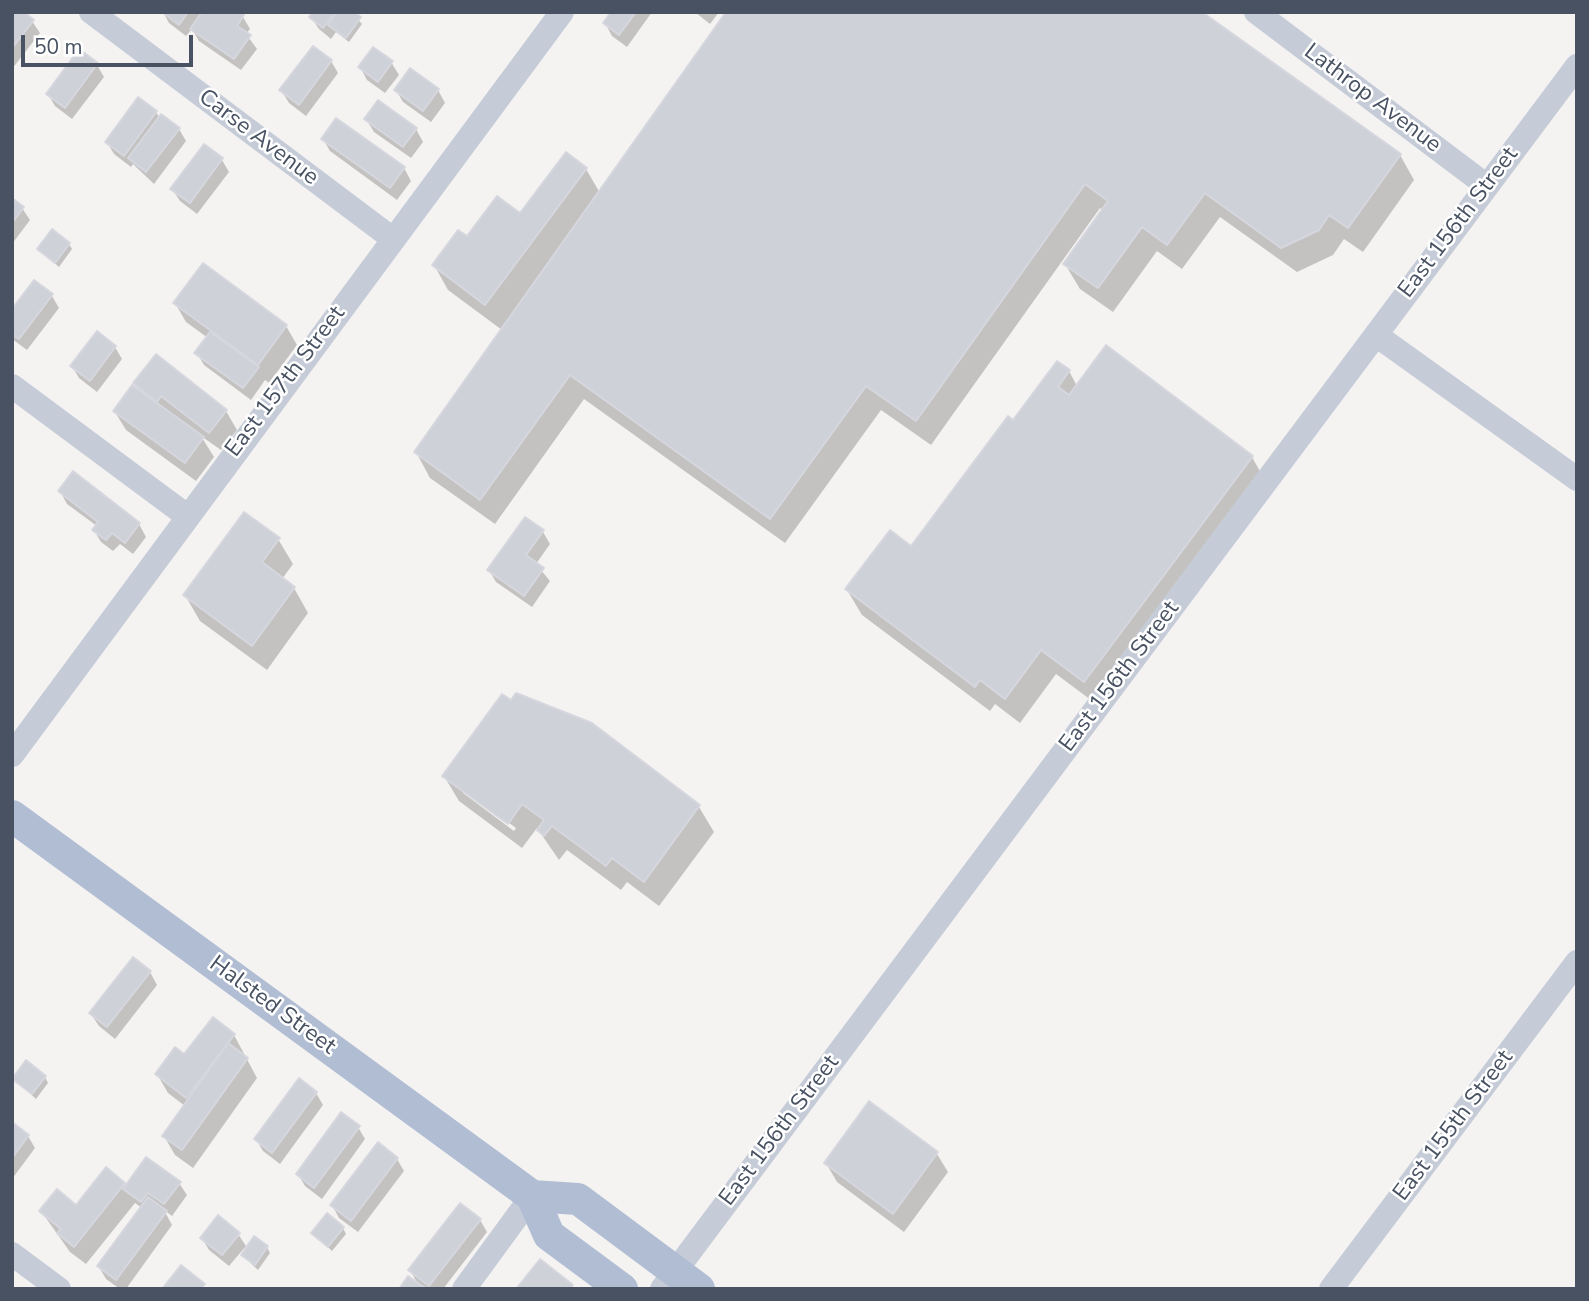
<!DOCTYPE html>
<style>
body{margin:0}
#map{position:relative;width:1589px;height:1301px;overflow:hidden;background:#f5f3f2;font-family:"Nunito Sans",sans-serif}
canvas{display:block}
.frame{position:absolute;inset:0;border:14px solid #485262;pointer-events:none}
.scale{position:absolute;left:21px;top:35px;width:172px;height:32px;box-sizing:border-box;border:4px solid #485262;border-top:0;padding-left:9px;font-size:21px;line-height:24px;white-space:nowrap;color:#485262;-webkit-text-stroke:5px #fff;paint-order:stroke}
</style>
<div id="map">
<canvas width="1589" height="1301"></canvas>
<div class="frame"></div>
<div class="scale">50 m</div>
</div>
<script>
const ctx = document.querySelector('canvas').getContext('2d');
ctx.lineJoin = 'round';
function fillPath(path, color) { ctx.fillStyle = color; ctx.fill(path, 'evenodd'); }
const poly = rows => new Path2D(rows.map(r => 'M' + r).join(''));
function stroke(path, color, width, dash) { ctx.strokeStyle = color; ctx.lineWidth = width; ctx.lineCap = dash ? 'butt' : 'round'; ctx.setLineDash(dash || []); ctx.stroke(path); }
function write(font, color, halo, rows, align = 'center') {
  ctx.font = font + ' "Nunito Sans",sans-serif'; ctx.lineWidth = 5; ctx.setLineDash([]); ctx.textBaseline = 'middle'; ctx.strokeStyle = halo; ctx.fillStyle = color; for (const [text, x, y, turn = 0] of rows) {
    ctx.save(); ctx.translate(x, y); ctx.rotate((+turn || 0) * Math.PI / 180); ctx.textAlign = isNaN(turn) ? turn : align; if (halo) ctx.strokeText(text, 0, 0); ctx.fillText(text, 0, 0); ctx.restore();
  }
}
fillPath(poly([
 [12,12,32,21,40,33,12,69],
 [163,12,217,12,243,17,250,29,246,34,257,49,241,70,199,41,192,29,186,36,169,23],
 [315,12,351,12,362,24,349,42,336,32,331,39,319,29,311,17],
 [613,12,652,12,627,47,612,36,605,23],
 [695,12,719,12,710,24],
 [80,51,97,65,104,77,72,119,55,106,48,94],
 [331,61,338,73,306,116,289,103,281,90],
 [391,62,399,75,385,93,367,80,360,67],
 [396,90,438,90,445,103,431,122,403,102],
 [156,112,160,119,179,129,186,141,154,184,133,164,131,167,114,154,107,142],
 [366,119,416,129,423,142,411,158,374,132],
 [336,120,404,168,411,181,397,200,330,151,323,139],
 [204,146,222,160,229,172,197,214,180,201,172,189],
 [1400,155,1414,180,1363,252,1344,239,1333,255,1297,272,1220,217,1182,269,1157,251,1113,312,1080,289,1065,264,1103,211,1100,208,931,445,881,410,785,543,584,399,495,524,430,478,416,452,502,330,448,290,434,265,467,239,520,215,586,169,600,193],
 [12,201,22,208,30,220,12,244],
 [69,244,72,249,59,267,39,249],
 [52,296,59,308,27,350,12,339,12,312],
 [175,303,286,326,297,345,269,383,265,380,251,400,204,365,197,353,208,338,186,322],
 [115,347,122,359,97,392,79,378,72,366],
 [1069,371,1077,386,1252,457,1266,482,1099,706,1056,674,1020,723,995,704,990,711,862,615,847,590,911,548,1013,422],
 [135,383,226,411,237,430,221,450,201,436,214,457,196,481,126,430,115,412,141,394],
 [74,474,139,524,146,537,133,554,120,544,113,551,101,542,94,530,97,526,67,504,60,491],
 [526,519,543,532,550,544,536,564,550,581,532,607,496,582,489,570],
 [278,539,293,564,282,579,294,588,308,613,267,670,200,621,185,595],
 [511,703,591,725,699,807,714,832,659,906,627,882,621,890,567,850,559,860,537,828,522,848,459,801,444,776],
 [463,789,516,828,514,831,463,793],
 [150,972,157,985,115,1039,99,1026,91,1014],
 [234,1035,257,1078,193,1168,175,1155,164,1136,185,1106,168,1093,157,1074,185,1057],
 [45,1077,48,1083,36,1099,14,1079],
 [316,1093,323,1105,280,1164,263,1151,256,1139],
 [870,1104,937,1154,948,1172,904,1232,837,1182,826,1163],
 [12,1125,28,1136,35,1148,12,1179],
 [358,1127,365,1139,322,1199,305,1186,298,1174],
 [378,1145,397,1159,404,1171,358,1232,339,1218,332,1205],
 [179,1183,187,1195,172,1216,164,1210,172,1225,126,1289,120,1289,106,1279,99,1267,142,1208,135,1203,86,1264,70,1252,41,1211,77,1207,124,1184,126,1187],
 [480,1220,487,1232,443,1289,419,1286,410,1270],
 [343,1228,346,1234,332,1251,313,1233],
 [238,1234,246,1246,229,1266,209,1250,202,1238],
 [267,1247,270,1253,258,1270,243,1256]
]), '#0003');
const building = poly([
 [12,12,24,12,34,20,12,48,12,12],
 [162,12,188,12,179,25,162,12],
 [202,12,240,12,244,15,237,26,251,35,234,59,190,29,202,12],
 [313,12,335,12,323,28,309,17,313,12],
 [337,12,354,12,361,17,346,38,328,25,337,12],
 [611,12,636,12,619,35,603,23,611,12],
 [726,12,1202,12,1401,154,1348,228,1329,215,1319,230,1281,248,1205,193,1167,245,1142,227,1098,288,1063,264,1108,201,1085,184,916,421,866,386,770,519,570,375,480,500,414,452,726,12],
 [313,46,332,60,299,105,279,90,313,46],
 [373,47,393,61,378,82,358,67,373,47],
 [79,49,98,63,65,108,46,94,79,49],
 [410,68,439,89,423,111,394,90,410,68],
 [138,97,157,111,124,156,105,142,138,97],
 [378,100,417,128,403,147,364,119,378,100],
 [161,114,180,128,146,172,128,158,161,114],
 [336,118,405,167,390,188,321,139,336,118],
 [204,144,223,158,190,203,170,189,204,144],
 [566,152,587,168,485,305,432,265,458,230,467,236,497,196,520,213,566,152],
 [12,198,24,207,12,223,12,198],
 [52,229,70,243,55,263,37,249,52,229],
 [203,263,287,325,258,365,173,303,203,263],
 [34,280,53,294,19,339,12,334,12,309,34,280],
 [97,331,116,346,90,381,70,366,97,331],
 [210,332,259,367,243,388,194,353,210,332],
 [1106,345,1253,456,1084,682,1041,650,1005,699,980,680,975,687,845,589,890,530,911,546,1008,416,1013,420,1057,361,1070,370,1058,387,1069,395,1106,345],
 [156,354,227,410,209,433,161,396,157,402,133,383,156,354],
 [132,385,204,437,185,463,113,411,132,385],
 [73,471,140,523,125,543,112,533,106,540,92,530,98,522,58,491,73,471],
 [244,512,280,538,262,562,295,587,252,646,183,595,244,512],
 [525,517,544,530,526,555,544,568,524,596,487,570,525,517],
 [516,693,592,723,700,805,644,882,612,858,606,866,552,826,544,836,537,830,544,820,522,804,508,824,442,776,502,694,511,700,516,693],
 [133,957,151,971,107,1027,89,1013,133,957],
 [213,1017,235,1034,186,1098,155,1074,175,1047,184,1054,213,1017],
 [228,1043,248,1058,182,1150,162,1136,228,1043],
 [26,1060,46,1076,32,1094,12,1079,26,1060],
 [299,1078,317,1092,272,1153,254,1139,299,1078],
 [869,1101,938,1152,893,1214,824,1163,869,1101],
 [341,1112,360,1126,314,1188,296,1174,341,1112],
 [12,1122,29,1135,12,1158,12,1122],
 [378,1142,398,1158,351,1221,330,1205,378,1142],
 [146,1157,181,1182,164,1204,148,1193,141,1202,123,1189,146,1157],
 [106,1167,125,1183,74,1247,57,1233,61,1229,39,1211,57,1189,76,1205,106,1167],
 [148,1197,167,1211,116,1280,97,1266,148,1197],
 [460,1203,481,1219,429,1286,408,1270,460,1203],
 [327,1213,344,1227,328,1247,311,1233,327,1213],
 [218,1215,240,1233,222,1255,200,1238,218,1215],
 [254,1236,268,1246,255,1265,241,1255,254,1236],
 [540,1259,573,1285,570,1289,516,1289,540,1259],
 [181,1265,205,1284,201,1289,162,1289,181,1265],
 [408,1276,425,1288,425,1289,399,1289,408,1276]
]);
fillPath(building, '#ced1d8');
stroke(building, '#d6d7de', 2);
stroke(poly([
 [91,12,393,239],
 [1256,12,1487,186],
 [1376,335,1577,479],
 [12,386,187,516],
 [12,755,562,12],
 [12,1254,59,1289],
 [464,1289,532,1196],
 [662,1289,1577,66],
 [1331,1289,1577,962]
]), '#c5ccd8', 24);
stroke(poly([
 [12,816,532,1196,549,1235,622,1289],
 [532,1196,578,1199,699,1289]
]), '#b0bdd3', 32);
write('23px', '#485262', '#fff', [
 ["Lathrop Avenue",1372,99,37],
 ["Carse Avenue",258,138,37],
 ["East 156th Street",1459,223,-53],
 ["East 157th Street",286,382,-53],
 ["East 156th Street",1120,677,-53],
 ["Halsted Street",272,1006,36],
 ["East 155th Street",1454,1126,-53],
 ["East 156th Street",780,1131,-53]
]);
</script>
